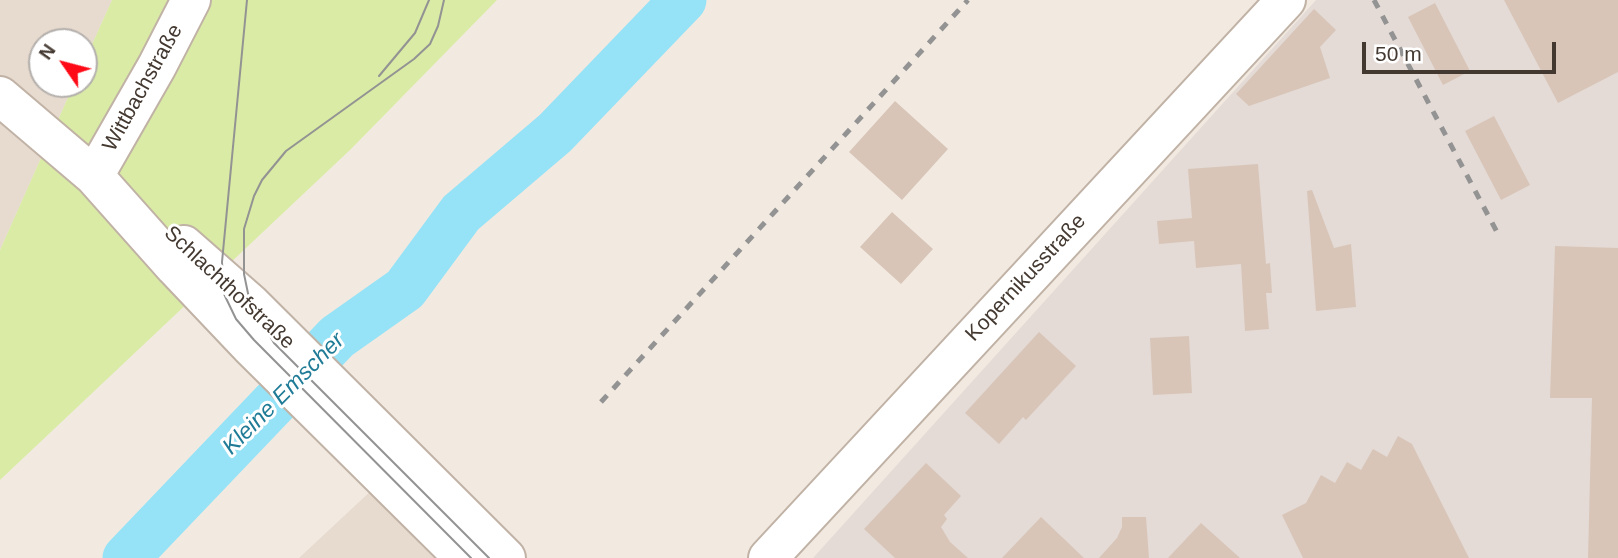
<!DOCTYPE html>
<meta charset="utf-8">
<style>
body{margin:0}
#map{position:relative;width:1618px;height:558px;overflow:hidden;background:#f2eae1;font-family:Helvetica,sans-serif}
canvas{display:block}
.north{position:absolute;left:28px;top:28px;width:70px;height:70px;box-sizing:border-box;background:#fff;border:2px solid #b4b0ad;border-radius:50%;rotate:305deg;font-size:19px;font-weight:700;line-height:28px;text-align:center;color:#443931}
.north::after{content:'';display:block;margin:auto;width:24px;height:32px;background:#ff0b17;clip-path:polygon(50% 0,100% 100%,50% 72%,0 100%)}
.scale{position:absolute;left:1362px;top:42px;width:194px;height:32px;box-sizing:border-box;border:4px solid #443931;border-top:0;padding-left:9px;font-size:21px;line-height:24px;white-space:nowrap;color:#443931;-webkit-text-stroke:5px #fff;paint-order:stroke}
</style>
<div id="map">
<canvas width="1618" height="558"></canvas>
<div class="north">N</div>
<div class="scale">50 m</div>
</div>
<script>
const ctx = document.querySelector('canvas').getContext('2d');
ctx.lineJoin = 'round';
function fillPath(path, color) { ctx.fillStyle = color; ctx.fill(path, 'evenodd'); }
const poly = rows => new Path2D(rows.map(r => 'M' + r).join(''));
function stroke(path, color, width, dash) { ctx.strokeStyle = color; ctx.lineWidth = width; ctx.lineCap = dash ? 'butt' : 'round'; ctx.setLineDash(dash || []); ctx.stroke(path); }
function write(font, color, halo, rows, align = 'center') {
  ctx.font = font + ' Helvetica,sans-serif'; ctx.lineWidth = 6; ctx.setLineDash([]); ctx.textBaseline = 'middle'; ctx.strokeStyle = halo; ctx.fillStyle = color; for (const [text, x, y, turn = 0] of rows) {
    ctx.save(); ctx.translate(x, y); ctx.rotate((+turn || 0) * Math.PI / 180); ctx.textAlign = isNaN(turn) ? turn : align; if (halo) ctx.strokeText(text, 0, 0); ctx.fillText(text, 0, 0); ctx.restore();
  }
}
fillPath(poly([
 [0,0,112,0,84,62,84,42,42,42,42,84,74,84,0,250],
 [374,488,440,558,299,558]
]), '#e7dace');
fillPath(poly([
 [1316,0,1618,0,1618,558,813,558]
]), '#e4dbd6');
fillPath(poly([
 [112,0,497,0,351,149,0,480,0,250,74,84,84,84,84,62]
]), '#d9eba5');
stroke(poly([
 [126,558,337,337,405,289,461,213,555,133,683,0]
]), '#96e2f6', 47);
fillPath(poly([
 [1504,0,1618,0,1618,72,1558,103],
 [1435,3,1470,71,1443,85,1408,17],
 [1314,9,1336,30,1320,47,1330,78,1249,106,1236,94],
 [895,101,948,149,902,200,849,152],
 [1494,116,1530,185,1501,200,1465,131],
 [1258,164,1266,264,1270,263,1272,293,1266,293,1269,329,1245,331,1241,264,1196,268,1194,241,1159,244,1157,221,1192,218,1188,169],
 [1312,190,1334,248,1351,244,1356,307,1316,311,1307,191],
 [892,212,933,249,901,284,860,247],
 [1555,246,1618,248,1618,558,1588,558,1592,398,1550,398],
 [1039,332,1076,366,1026,420,1023,417,999,444,965,413],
 [1189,336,1192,393,1153,395,1150,338],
 [1398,436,1412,444,1469,558,1303,558,1282,515,1306,503,1321,475,1335,483,1347,462,1361,470,1373,449,1387,457],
 [926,463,961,496,944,515,947,519,941,527,950,542,968,558,895,558,864,529],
 [1041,517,1084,558,1002,558],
 [1122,517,1146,517,1149,558,1099,558,1117,538,1122,527],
 [1201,523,1240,558,1168,558]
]), '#d8c5b8');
const minor = poly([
 [0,96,94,176,175,267,250,346,464,558],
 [94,176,157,66,191,0],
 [184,245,250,303,506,558],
 [768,558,1286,0]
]);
stroke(minor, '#c1b2a6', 42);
stroke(minor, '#fff', 38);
stroke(poly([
 [247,0,222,262,224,294,236,319,254,340,471,558],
 [444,0,438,26,430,44,414,59,286,151,262,180,254,196,244,229,244,274,250,303,274,343,489,558],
 [379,76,415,33,429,0]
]), '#939393', 2);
stroke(poly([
 [1374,0,1498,234],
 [601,402,968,0]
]), '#939393', 5, [9, 9]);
write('21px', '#443931', '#fff', [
 ["Wittbachstraße",143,88,-61],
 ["Kopernikusstraße",1026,278,-47],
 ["Schlachthofstraße",229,288,43]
]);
write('italic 23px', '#1f7b96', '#fff', [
 ["Kleine Emscher",284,394,-45]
]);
</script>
